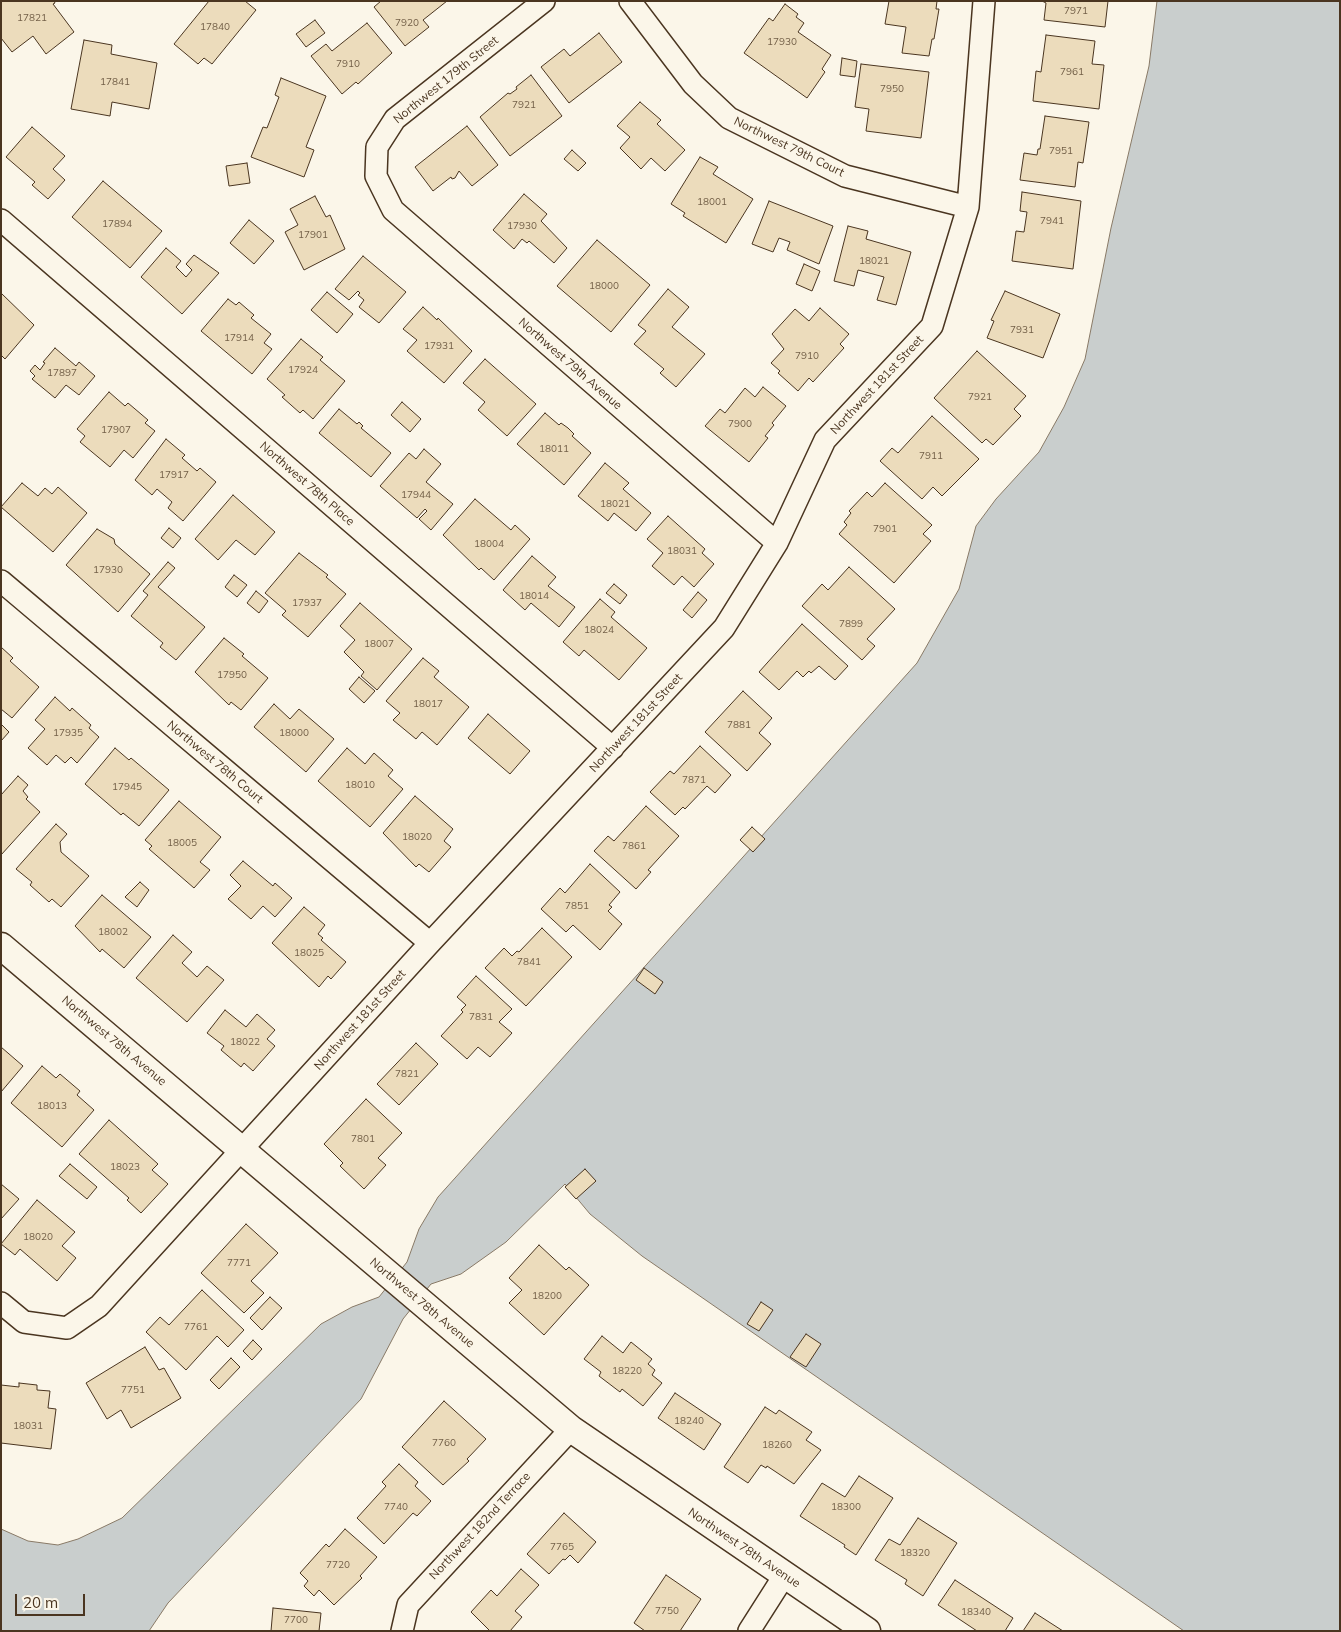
<!DOCTYPE html>
<style>
body{margin:0}
#map{position:relative;width:1341px;height:1632px;overflow:hidden;background:#fbf6e9;font-family:Mulish,sans-serif}
canvas{display:block}
.frame{position:absolute;inset:0;border:2px solid #4a3520;pointer-events:none}
.scale{position:absolute;left:15px;top:1594px;width:70px;height:22px;box-sizing:border-box;border:2px solid #4a3520;border-top:0;padding-left:6px;font-size:15px;line-height:18px;white-space:nowrap;color:#4a3520;-webkit-text-stroke:4px #fbf6e9;paint-order:stroke}
</style>
<div id="map">
<canvas width="1341" height="1632"></canvas>
<div class="frame"></div>
<div class="scale">20 m</div>
</div>
<script>
const ctx = document.querySelector('canvas').getContext('2d');
ctx.lineJoin = 'round';
function fillPath(path, color) { ctx.fillStyle = color; ctx.fill(path, 'evenodd'); }
const poly = rows => new Path2D(rows.map(r => 'M' + r).join(''));
function stroke(path, color, width, dash) { ctx.strokeStyle = color; ctx.lineWidth = width; ctx.lineCap = dash ? 'butt' : 'round'; ctx.setLineDash(dash || []); ctx.stroke(path); }
function write(font, color, halo, rows, align = 'center') {
  ctx.font = font + ' Mulish,sans-serif'; ctx.lineWidth = 4; ctx.setLineDash([]); ctx.textBaseline = 'middle'; ctx.strokeStyle = halo; ctx.fillStyle = color; for (const [text, x, y, turn = 0] of rows) {
    ctx.save(); ctx.translate(x, y); ctx.rotate((+turn || 0) * Math.PI / 180); ctx.textAlign = isNaN(turn) ? turn : align; if (halo) ctx.strokeText(text, 0, 0); ctx.fillText(text, 0, 0); ctx.restore();
  }
}
const water = poly([
 [1157,1,1340,1,1340,1631,1184,1631,642,1256,590,1214,565,1184,506,1242,461,1274,431,1284,403,1319,361,1399,168,1603,149,1631,1,1631,1,1529,28,1541,58,1545,78,1539,122,1518,321,1324,352,1307,379,1297,407,1262,419,1229,438,1197,917,663,959,589,976,526,996,499,1039,452,1064,407,1085,359,1111,228,1149,66,1157,1]
]);
fillPath(water, '#c9cecd');
stroke(water, '#887966', 1);
const building = poly([
 [1,1,54,1,55,3,53,4,74,32,46,54,33,36,12,52,1,38,1,1],
 [209,1,245,1,256,10,212,64,204,58,198,64,174,44,209,1],
 [381,1,447,1,423,20,429,27,405,46,374,7,381,1],
 [889,1,937,1,936,9,939,9,934,39,932,39,929,56,902,53,906,27,885,24,889,1],
 [1042,1,1108,1,1105,27,1044,20,1046,3,1042,1],
 [785,4,798,14,796,17,804,23,798,32,831,55,822,69,825,72,807,98,744,53,769,18,773,21,785,4],
 [315,20,325,33,306,47,296,34,315,20],
 [367,23,392,53,358,84,356,82,342,94,311,56,326,44,332,51,367,23],
 [599,33,622,62,569,103,541,67,564,49,570,56,599,33],
 [1046,35,1095,41,1092,64,1104,65,1099,109,1033,101,1036,71,1041,72,1046,35],
 [84,40,112,45,111,54,157,63,149,109,112,102,110,116,71,109,84,40],
 [842,58,857,61,855,77,840,75,842,58],
 [861,64,929,72,921,138,866,131,869,109,855,107,861,64],
 [531,75,562,116,510,156,480,117,508,93,510,94,517,89,516,87,531,75],
 [281,78,326,96,306,147,314,150,304,177,251,157,263,127,267,128,279,97,275,95,281,78],
 [640,102,661,120,657,124,685,150,665,171,651,158,641,169,620,148,630,137,617,126,640,102],
 [1045,116,1089,122,1083,163,1078,162,1075,187,1020,180,1024,153,1037,155,1038,149,1040,149,1045,116],
 [467,126,498,165,472,186,459,171,455,178,452,179,451,177,433,191,415,167,467,126],
 [32,127,65,156,53,169,65,180,48,199,32,185,35,182,6,157,32,127],
 [572,150,586,163,578,171,564,159,572,150],
 [700,157,718,167,713,174,753,199,726,243,683,216,685,213,671,204,700,157],
 [247,163,250,183,229,186,226,166,247,163],
 [103,181,162,231,130,268,72,217,103,181],
 [1022,192,1081,201,1073,269,1012,261,1016,231,1024,232,1027,212,1020,211,1022,192],
 [524,194,547,214,541,221,567,248,554,263,529,241,527,243,522,239,514,249,493,230,524,194],
 [315,196,326,217,330,215,345,249,304,270,285,232,298,225,290,209,315,196],
 [769,201,833,226,819,264,787,250,790,242,779,238,773,252,752,244,769,201],
 [249,220,274,241,254,264,230,243,249,220],
 [848,226,868,231,866,239,911,252,896,305,877,300,884,277,858,270,854,286,834,281,848,226],
 [597,240,650,285,611,332,557,286,597,240],
 [166,248,181,261,176,267,186,277,192,270,186,264,194,255,219,273,182,314,141,277,166,248],
 [363,256,406,292,379,323,359,307,364,300,358,295,360,293,358,291,349,300,335,289,363,256],
 [804,264,820,271,812,291,796,284,804,264],
 [668,289,689,307,672,327,705,354,676,387,660,373,664,369,634,344,646,331,638,325,668,289],
 [1005,291,1060,314,1043,358,987,338,994,321,991,320,1005,291],
 [327,292,353,314,337,333,311,310,327,292],
 [1,293,34,325,5,359,1,355,1,293],
 [228,299,236,305,239,302,254,315,251,318,271,334,264,343,272,349,252,374,201,331,228,299],
 [423,307,437,320,438,318,472,351,444,383,407,351,417,340,403,329,423,307],
 [820,308,849,334,840,344,844,348,813,382,809,378,798,391,778,373,780,371,771,363,784,349,772,334,795,309,809,321,820,308],
 [301,339,323,357,320,360,345,381,313,419,303,410,300,413,282,397,285,395,267,379,301,339],
 [55,348,76,366,79,362,95,376,79,395,66,385,55,398,32,379,35,376,30,371,35,365,40,370,45,363,43,362,55,348],
 [977,351,1026,396,1014,409,1021,416,993,445,986,439,982,443,934,398,977,351],
 [485,359,536,404,507,436,478,410,485,402,463,383,485,359],
 [763,387,786,406,772,423,774,425,765,436,768,438,749,462,705,426,720,409,725,413,745,388,755,397,763,387],
 [109,392,125,406,128,403,148,420,145,423,155,431,133,458,124,450,110,467,80,442,85,436,77,429,109,392],
 [402,402,421,419,410,432,391,415,402,402],
 [339,409,357,424,359,422,363,426,361,428,391,453,371,477,319,433,339,409],
 [545,413,559,425,561,423,568,428,574,434,572,436,591,453,564,485,517,444,545,413],
 [932,416,979,459,942,496,933,487,922,499,880,461,892,448,898,453,932,416],
 [166,439,185,455,182,458,197,471,200,468,216,482,183,521,168,508,172,502,157,489,152,495,135,480,166,439],
 [424,449,441,464,426,482,453,504,431,530,419,519,427,511,425,509,417,518,380,486,409,453,416,459,424,449],
 [605,463,629,483,623,489,651,513,636,531,614,513,608,521,578,496,605,463],
 [22,483,38,496,45,488,52,494,58,487,87,513,53,552,1,507,22,483],
 [885,483,932,525,923,534,931,541,894,583,839,534,847,525,844,522,851,513,849,511,867,492,872,497,885,483],
 [233,495,275,532,255,555,236,540,218,560,195,539,233,495],
 [475,499,511,530,515,525,530,539,494,580,481,568,479,570,443,535,475,499],
 [668,516,705,549,702,553,714,564,694,587,682,576,674,585,652,566,663,553,647,539,668,516],
 [169,528,181,538,173,548,161,538,169,528],
 [97,529,114,539,115,544,150,574,118,612,66,565,97,529],
 [299,553,328,575,326,577,346,594,308,637,282,615,286,611,265,593,299,553],
 [532,556,556,577,548,586,575,607,559,627,531,603,525,610,503,590,532,556],
 [168,562,175,568,158,587,205,627,176,660,160,647,163,643,131,616,148,595,143,591,168,562],
 [849,567,895,609,867,639,875,646,862,660,802,606,822,584,828,590,849,567],
 [234,575,247,585,237,597,225,587,234,575],
 [614,584,627,595,620,604,606,593,614,584],
 [256,591,268,601,259,613,247,603,256,591],
 [698,592,707,600,692,618,683,610,698,592],
 [600,599,615,612,611,617,647,648,619,680,584,650,579,656,563,642,600,599],
 [360,603,412,649,377,690,361,676,364,672,344,652,355,640,340,626,360,603],
 [802,624,848,666,835,680,819,666,811,673,809,671,803,677,797,671,779,690,759,672,802,624],
 [224,638,244,654,242,656,268,678,241,710,231,702,229,705,195,672,224,638],
 [1,647,13,658,10,661,39,687,12,718,1,709,1,647],
 [423,658,439,671,434,677,469,707,437,745,422,732,416,739,393,720,400,713,386,701,423,658],
 [359,677,375,691,364,703,349,689,359,677],
 [743,691,772,718,759,733,771,744,747,771,705,732,743,691],
 [55,697,70,711,72,708,91,725,89,728,99,737,77,763,71,757,65,763,56,755,47,765,28,748,45,729,35,720,55,697],
 [274,704,290,719,299,709,334,739,306,772,254,727,274,704],
 [488,714,530,751,510,774,468,738,488,714],
 [1,724,9,732,1,741,1,724],
 [700,746,731,775,715,793,707,786,685,809,683,807,675,815,650,792,670,771,674,774,700,746],
 [115,748,129,760,131,758,169,790,139,826,123,813,121,815,85,784,115,748],
 [347,748,365,764,374,753,393,770,388,776,403,789,370,827,318,781,347,748],
 [18,776,28,785,23,791,28,797,26,799,40,812,1,855,1,795,18,776],
 [415,796,453,829,444,841,451,847,429,872,419,864,416,867,383,833,415,796],
 [179,801,221,837,200,862,210,870,194,888,149,849,152,846,145,840,179,801],
 [646,806,679,836,648,870,651,872,636,889,594,851,608,836,614,841,646,806],
 [56,824,67,834,60,842,61,852,89,876,61,907,52,899,49,902,30,885,32,882,16,869,56,824],
 [752,827,765,839,753,852,740,840,752,827],
 [243,861,273,886,275,883,292,898,275,917,263,906,251,919,228,899,241,886,230,875,243,861],
 [590,864,620,892,609,905,612,907,608,911,622,924,600,950,573,925,566,932,541,909,560,888,565,893,590,864],
 [140,882,149,890,137,907,125,897,140,882],
 [102,895,151,937,124,968,102,949,100,952,75,926,102,895],
 [304,907,325,925,318,934,323,938,321,940,346,962,331,979,328,976,319,987,272,943,304,907],
 [542,928,572,957,526,1006,485,968,504,948,512,956,517,951,519,952,542,928],
 [173,935,192,952,182,963,197,977,207,966,224,980,187,1022,136,978,173,935],
 [644,968,663,982,655,994,636,980,644,968],
 [476,976,512,1009,499,1022,512,1033,490,1057,478,1047,467,1059,441,1036,463,1012,461,1010,466,1005,457,997,476,976],
 [225,1010,246,1027,257,1014,275,1030,267,1039,275,1046,253,1071,244,1063,241,1067,221,1050,224,1046,207,1033,225,1010],
 [416,1043,438,1064,399,1105,377,1084,416,1043],
 [1,1047,23,1066,1,1092,1,1047],
 [42,1066,56,1078,60,1074,80,1091,77,1095,94,1110,62,1147,11,1103,42,1066],
 [366,1099,402,1133,378,1158,386,1165,364,1189,340,1166,343,1163,324,1144,366,1099],
 [109,1120,158,1164,152,1170,168,1184,141,1213,127,1200,129,1198,79,1154,109,1120],
 [70,1164,97,1187,87,1199,59,1176,70,1164],
 [585,1169,596,1181,576,1199,565,1187,585,1169],
 [1,1184,19,1199,1,1219,1,1184],
 [37,1200,75,1232,62,1246,76,1258,57,1281,20,1249,15,1255,1,1244,37,1200],
 [246,1224,278,1253,251,1281,264,1293,244,1313,201,1273,246,1224],
 [539,1245,566,1270,569,1267,589,1285,544,1335,509,1303,522,1290,509,1278,539,1245],
 [202,1290,244,1330,228,1347,217,1336,186,1370,146,1332,160,1317,169,1325,202,1290],
 [270,1297,282,1308,262,1330,250,1318,270,1297],
 [761,1302,773,1310,759,1331,747,1324,761,1302],
 [806,1334,821,1344,806,1367,790,1357,806,1334],
 [602,1336,623,1353,631,1342,652,1359,648,1364,655,1370,652,1375,662,1383,643,1406,622,1389,620,1392,599,1376,601,1372,584,1359,602,1336],
 [253,1340,262,1349,252,1360,243,1351,253,1340],
 [145,1347,159,1370,164,1368,181,1398,131,1428,121,1410,107,1419,86,1383,145,1347],
 [231,1358,240,1367,219,1389,210,1380,231,1358],
 [19,1383,37,1385,37,1390,50,1391,48,1408,56,1409,51,1449,1,1443,1,1385,19,1387,19,1383],
 [675,1393,721,1424,704,1450,658,1418,675,1393],
 [444,1401,486,1439,467,1459,469,1461,443,1485,402,1447,444,1401],
 [765,1407,776,1414,779,1410,812,1432,806,1440,821,1450,794,1484,767,1466,766,1468,761,1465,748,1483,724,1467,765,1407],
 [399,1464,418,1482,415,1486,431,1501,417,1516,413,1513,384,1544,357,1518,386,1486,382,1482,399,1464],
 [859,1476,893,1498,856,1555,844,1547,845,1545,800,1516,822,1483,845,1497,859,1476],
 [564,1513,596,1542,578,1563,570,1555,565,1560,563,1559,549,1574,527,1554,564,1513],
 [918,1518,957,1543,923,1596,905,1584,907,1580,875,1560,889,1539,900,1545,918,1518],
 [345,1529,377,1557,360,1576,362,1578,334,1605,319,1590,314,1596,304,1586,308,1581,300,1573,326,1544,329,1547,345,1529],
 [521,1569,539,1585,515,1611,522,1617,510,1631,490,1631,471,1612,491,1590,497,1596,521,1569],
 [666,1575,701,1599,680,1631,645,1631,634,1623,666,1575],
 [955,1580,1013,1618,1005,1631,977,1631,938,1605,955,1580],
 [273,1608,321,1613,319,1631,271,1631,273,1608],
 [1035,1613,1063,1631,1023,1631,1035,1613]
]);
fillPath(building, '#ecdcbc');
stroke(building, '#4a3520', 1);
const minor = poly([
 [544,1,395,119,377,147,376,176,393,210,777,543],
 [630,1,693,84,729,118,845,176,968,207],
 [1,220,613,748],
 [1,581,430,943],
 [1,1303,24,1322,67,1328,99,1306,430,943,724,628,777,543,825,440,932,326,968,207,984,1],
 [402,1631,408,1605,571,1429],
 [749,1631,784,1576]
]);
const tertiary = poly([
 [1,946,571,1429,867,1631]
]);
stroke(minor, '#4a3520', 24);
stroke(tertiary, '#4a3520', 29);
stroke(minor, '#fbf6e9', 21);
stroke(tertiary, '#fbf6e9', 26);
write('10px', '#725f47', null, [
 ["7971",1076,11],
 ["17821",32,18],
 ["7920",407,23],
 ["17840",215,27],
 ["17930",782,42],
 ["7910",348,64],
 ["7961",1072,72],
 ["17841",115,82],
 ["7950",892,89],
 ["7921",524,105],
 ["7951",1061,151],
 ["18001",712,202],
 ["7941",1052,221],
 ["17894",117,224],
 ["17930",522,226],
 ["17901",313,235],
 ["18021",874,261],
 ["18000",604,286],
 ["7931",1022,330],
 ["17914",239,338],
 ["17931",439,346],
 ["7910",807,356],
 ["17924",303,370],
 ["17897",62,373],
 ["7921",980,397],
 ["7900",740,424],
 ["17907",116,430],
 ["18011",554,449],
 ["7911",931,456],
 ["17917",174,475],
 ["17944",416,495],
 ["18021",615,504],
 ["7901",885,529],
 ["18004",489,544],
 ["18031",682,551],
 ["17930",108,570],
 ["18014",534,596],
 ["17937",307,603],
 ["7899",851,624],
 ["18024",599,630],
 ["18007",379,644],
 ["17950",232,675],
 ["18017",428,704],
 ["7881",739,725],
 ["17935",68,733],
 ["18000",294,733],
 ["7871",694,780],
 ["18010",360,785],
 ["17945",127,787],
 ["18020",417,837],
 ["18005",182,843],
 ["7861",634,846],
 ["7851",577,906],
 ["18002",113,932],
 ["18025",309,953],
 ["7841",529,962],
 ["7831",481,1017],
 ["18022",245,1042],
 ["7821",407,1074],
 ["18013",52,1106],
 ["7801",363,1139],
 ["18023",125,1167],
 ["18020",38,1237],
 ["7771",239,1263],
 ["18200",547,1296],
 ["7761",196,1327],
 ["18220",627,1371],
 ["7751",133,1390],
 ["18240",689,1421],
 ["18031",28,1426],
 ["7760",444,1443],
 ["18260",777,1445],
 ["7740",396,1507],
 ["18300",846,1507],
 ["7765",562,1547],
 ["18320",915,1553],
 ["7720",338,1565],
 ["7750",667,1611],
 ["18340",976,1612],
 ["7700",296,1620]
]);
write('12px', '#4a3520', '#fbf6e9', [
 ["Northwest 179th Street",446,80,-39],
 ["Northwest 79th Court",789,147,26],
 ["Northwest 79th Avenue",570,364,41],
 ["Northwest 181st Street",877,385,-47],
 ["Northwest 78th Place",307,484,41],
 ["Northwest 181st Street",636,723,-47],
 ["Northwest 78th Court",215,762,40],
 ["Northwest 181st Street",360,1020,-48],
 ["Northwest 78th Avenue",114,1041,40],
 ["Northwest 78th Avenue",422,1303,40],
 ["Northwest 182nd Terrace",480,1526,-47],
 ["Northwest 78th Avenue",744,1548,34]
]);
</script>
